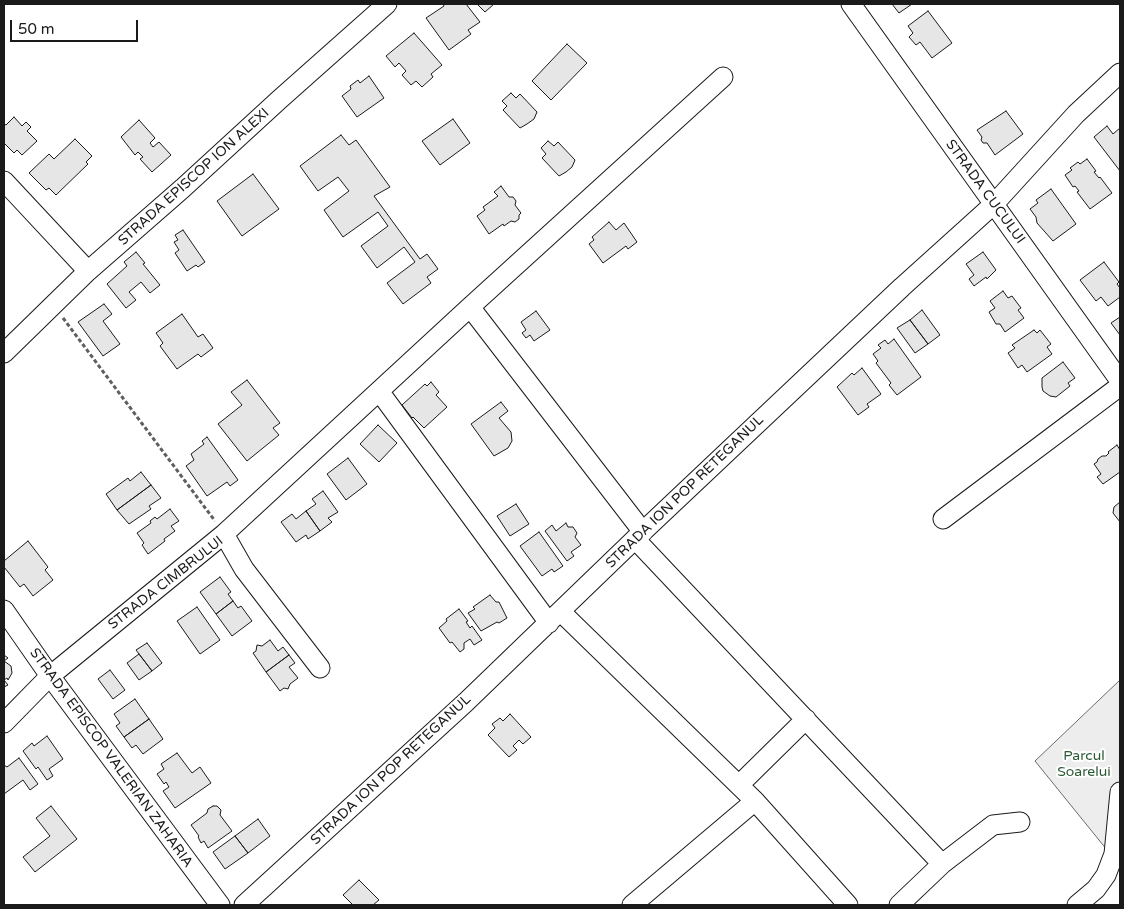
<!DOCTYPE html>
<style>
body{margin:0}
#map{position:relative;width:1124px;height:909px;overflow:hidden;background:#fff;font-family:"Varela Round",sans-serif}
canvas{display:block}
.frame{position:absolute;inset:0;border:5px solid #1a1a1a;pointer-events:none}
.scale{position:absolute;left:10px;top:20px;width:128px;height:22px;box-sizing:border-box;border:2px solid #1a1a1a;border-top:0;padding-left:6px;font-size:15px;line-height:18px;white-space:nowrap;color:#1a1a1a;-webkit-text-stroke:4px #fff;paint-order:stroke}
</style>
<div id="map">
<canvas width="1124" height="909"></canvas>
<div class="frame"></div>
<div class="scale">50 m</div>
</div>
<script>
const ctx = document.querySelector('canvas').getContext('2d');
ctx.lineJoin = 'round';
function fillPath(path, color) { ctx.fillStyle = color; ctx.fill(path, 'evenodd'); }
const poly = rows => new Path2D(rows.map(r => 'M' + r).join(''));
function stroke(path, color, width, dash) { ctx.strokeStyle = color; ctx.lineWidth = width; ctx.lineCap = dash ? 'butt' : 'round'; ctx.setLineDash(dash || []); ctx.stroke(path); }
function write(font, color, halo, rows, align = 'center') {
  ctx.font = font + ' "Varela Round",sans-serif'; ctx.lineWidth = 4; ctx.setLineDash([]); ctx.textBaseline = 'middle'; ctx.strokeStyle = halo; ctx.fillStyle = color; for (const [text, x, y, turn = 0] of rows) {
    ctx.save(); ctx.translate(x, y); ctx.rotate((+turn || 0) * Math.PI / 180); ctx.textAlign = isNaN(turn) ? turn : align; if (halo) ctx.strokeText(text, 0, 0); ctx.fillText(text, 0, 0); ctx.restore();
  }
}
const built = poly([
 [1120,680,1120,866,1035,761,1120,680]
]);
fillPath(built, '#ededed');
stroke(built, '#6a6a6a', 1);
const building = poly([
 [443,4,466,4,480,22,468,30,471,34,449,50,426,18,444,6,443,4],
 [477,4,494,4,485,12,477,4],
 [892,4,912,4,899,13,892,4],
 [928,11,952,43,932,58,920,42,916,45,909,37,913,33,908,26,928,11],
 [414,33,442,65,431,74,433,77,422,87,416,81,411,85,402,75,406,71,399,63,395,67,386,56,414,33],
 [567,44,587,63,551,100,532,81,567,44],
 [369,76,384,98,357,117,342,96,351,89,350,86,358,80,360,83,369,76],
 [511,93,516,98,520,94,537,112,534,119,527,124,520,128,503,110,507,106,502,101,511,93],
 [1006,111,1023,134,995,155,987,143,983,143,981,140,982,137,977,130,1006,111],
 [14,117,22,126,26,122,31,127,27,131,37,141,22,155,17,150,14,153,5,144,4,145,4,124,6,125,14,117],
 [453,119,470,143,440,165,422,141,453,119],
 [139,120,155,138,150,143,153,147,159,142,171,155,152,172,140,159,143,157,138,152,135,155,121,137,139,120],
 [1107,126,1113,134,1120,128,1120,171,1094,137,1107,126],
 [341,135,349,145,356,140,390,187,374,196,420,259,427,254,438,269,427,277,431,283,403,304,387,283,415,262,404,247,377,268,361,246,388,226,378,212,343,237,324,210,349,191,338,177,318,191,300,166,341,135],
 [75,139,92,156,86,162,88,164,56,195,49,188,46,190,29,173,49,154,54,159,75,139],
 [548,141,554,146,558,142,575,160,572,167,566,172,559,176,542,158,546,154,541,148,548,141],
 [1087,159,1096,171,1094,172,1099,178,1100,177,1112,193,1090,209,1077,192,1079,191,1075,186,1073,187,1065,175,1072,170,1070,168,1078,162,1080,164,1087,159],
 [253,174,279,209,242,236,217,201,253,174],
 [501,186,509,197,513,197,516,201,515,205,521,213,519,215,519,219,515,222,511,221,504,226,503,224,489,234,477,216,485,210,483,207,498,196,494,192,501,186],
 [1051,189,1076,224,1053,241,1037,223,1036,217,1030,209,1038,203,1036,200,1051,189],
 [609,222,616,230,624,223,637,242,628,249,626,246,603,263,589,244,594,240,592,237,609,222],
 [183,230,205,262,198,267,196,265,187,271,175,253,179,250,174,242,178,240,175,235,183,230],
 [136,252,145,263,143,264,160,285,150,293,141,282,129,292,136,300,126,308,107,284,127,266,124,262,136,252],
 [983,252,996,270,987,279,986,277,974,286,969,279,974,275,966,264,983,252],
 [1104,262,1119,282,1117,284,1120,288,1120,297,1108,306,1101,297,1096,301,1080,280,1104,262],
 [1003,291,1008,298,1012,296,1021,308,1018,310,1024,318,1005,332,1000,324,996,324,989,312,995,308,990,301,1003,291],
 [104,304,112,314,103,321,120,344,103,356,78,322,104,304],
 [922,310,940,335,928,344,910,320,922,310],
 [536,311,550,330,534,341,530,335,526,338,522,333,526,330,521,322,536,311],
 [182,314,198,337,203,334,213,348,201,357,198,354,177,369,160,346,163,343,156,333,182,314],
 [1120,317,1120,335,1111,323,1120,317],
 [910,320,928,344,915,353,897,328,910,320],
 [1034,330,1037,333,1040,330,1051,344,1047,347,1052,354,1027,372,1022,365,1018,368,1008,353,1015,348,1012,345,1034,330],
 [894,339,921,377,897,395,889,385,891,383,876,363,878,361,873,354,881,348,878,345,885,340,888,344,894,339],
 [1063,362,1075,378,1068,383,1070,386,1056,397,1050,396,1043,391,1042,387,1042,378,1063,362],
 [862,368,881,394,867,404,869,407,858,415,837,387,852,373,854,375,862,368],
 [247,380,280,423,273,428,279,435,247,461,218,424,242,405,231,392,247,380],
 [431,382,439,392,436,395,447,407,424,428,413,417,412,418,402,405,425,384,427,386,431,382],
 [501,402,508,411,499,418,511,432,512,441,508,448,494,456,471,424,501,402],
 [378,425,397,443,379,462,360,444,378,425],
 [207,437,238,480,230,486,227,482,207,496,186,466,194,460,191,454,204,444,202,441,207,437],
 [1117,445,1120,450,1120,472,1103,484,1097,477,1101,474,1094,464,1097,462,1098,459,1102,456,1106,456,1109,453,1108,452,1117,445],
 [348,458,367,484,346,500,327,474,348,458],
 [141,472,151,485,117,510,106,494,128,478,130,481,141,472],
 [151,485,161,498,149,506,151,509,129,524,117,510,151,485],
 [323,491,338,512,328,518,332,522,320,531,306,511,316,504,312,499,323,491],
 [1120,502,1120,522,1113,513,1114,507,1120,502],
 [516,504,529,524,510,536,497,516,516,504],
 [170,509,179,521,171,526,175,531,164,539,165,541,148,554,142,545,144,543,137,533,151,523,150,521,155,517,157,519,170,509],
 [306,511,320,531,308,539,306,535,296,542,281,522,292,514,296,519,306,511],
 [566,523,568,527,573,527,577,533,575,537,581,545,571,552,574,556,567,561,545,531,552,525,556,531,566,523],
 [539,532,563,566,554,572,552,569,542,576,520,546,539,532],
 [28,541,48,567,45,570,53,580,33,596,24,584,20,587,4,567,4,561,28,541],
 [220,577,231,592,228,594,233,601,216,614,200,592,220,577],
 [490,595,496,602,499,602,507,618,499,623,497,622,481,631,468,613,475,609,473,607,490,595],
 [233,601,238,608,241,606,252,621,232,636,216,614,233,601],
 [197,607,220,640,200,654,177,621,197,607],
 [459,609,468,621,466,622,470,628,472,626,482,640,474,645,470,639,464,643,464,649,460,652,452,642,450,643,439,628,447,621,446,619,459,609],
 [270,640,278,651,283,647,289,655,266,672,253,653,256,651,257,645,262,646,270,640],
 [147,643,162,663,152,671,136,650,147,643],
 [139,654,152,671,139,680,127,663,139,654],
 [4,655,8,658,4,661,11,666,12,673,8,680,7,678,4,680,8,685,4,687,4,655],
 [289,655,295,663,289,667,298,678,290,684,288,689,284,688,280,691,266,672,289,655],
 [110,670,125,690,113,699,98,679,110,670],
 [135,699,149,719,124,737,116,726,120,723,114,714,135,699],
 [510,714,531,737,523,744,519,740,513,746,517,750,509,757,488,735,495,728,492,724,500,718,503,721,510,714],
 [149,719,163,739,143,754,136,745,132,748,124,737,149,719],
 [47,736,63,759,49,769,53,776,47,780,38,767,36,769,23,751,32,743,34,746,47,736],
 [177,753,192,773,200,767,211,783,175,808,163,791,169,787,166,782,164,784,157,774,164,769,161,764,177,753],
 [19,758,38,784,30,790,23,780,4,794,4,765,7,767,19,758],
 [51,806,77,839,35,872,23,857,50,836,36,818,51,806],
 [213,806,217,806,221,810,220,815,232,831,208,848,204,841,201,843,198,837,199,836,191,825,207,813,208,809,213,806],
 [258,819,270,836,248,853,235,836,258,819],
 [235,836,248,853,225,869,213,852,235,836],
 [359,880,379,900,373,905,353,905,343,895,359,880]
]);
fillPath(building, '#e6e6e6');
stroke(building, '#1a1a1a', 1);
const minor = poly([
 [851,4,1120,381],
 [4,181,88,271],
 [470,307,643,532],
 [4,353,88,271,183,188,280,99,387,4],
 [379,391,549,623],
 [943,519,1120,386],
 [224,534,470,307,723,77],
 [635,539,942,864],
 [4,610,50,676,220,905],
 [561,612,755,801,848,905],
 [4,723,50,676,224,534,244,569,320,668],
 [739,785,806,719],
 [244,905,466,702,635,539,902,287,994,204,1076,114,1120,73],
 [632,905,755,801],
 [899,905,942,864,993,825,1020,822],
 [1077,905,1096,889,1106,875,1114,854,1120,792]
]);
stroke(minor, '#1a1a1a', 21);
stroke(poly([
 [63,318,215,521]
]), '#5f5f5f', 3, [4, 2.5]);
stroke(minor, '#fff', 19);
write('14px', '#1a1a1a', '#fff', [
 ["STRADA EPISCOP ION ALEXI",194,177,-42],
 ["STRADA CUCULUI",985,192,54],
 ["STRADA ION POP RETEGANUL",685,492,-44],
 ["STRADA CIMBRULUI",166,583,-38],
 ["STRADA EPISCOP VALERIAN ZAHARIA",111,758,54],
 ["STRADA ION POP RETEGANUL",391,770,-43]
]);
write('14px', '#2b5a34', '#fff', [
 ["Parcul",1084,756],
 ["Soarelui",1084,772]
]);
</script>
